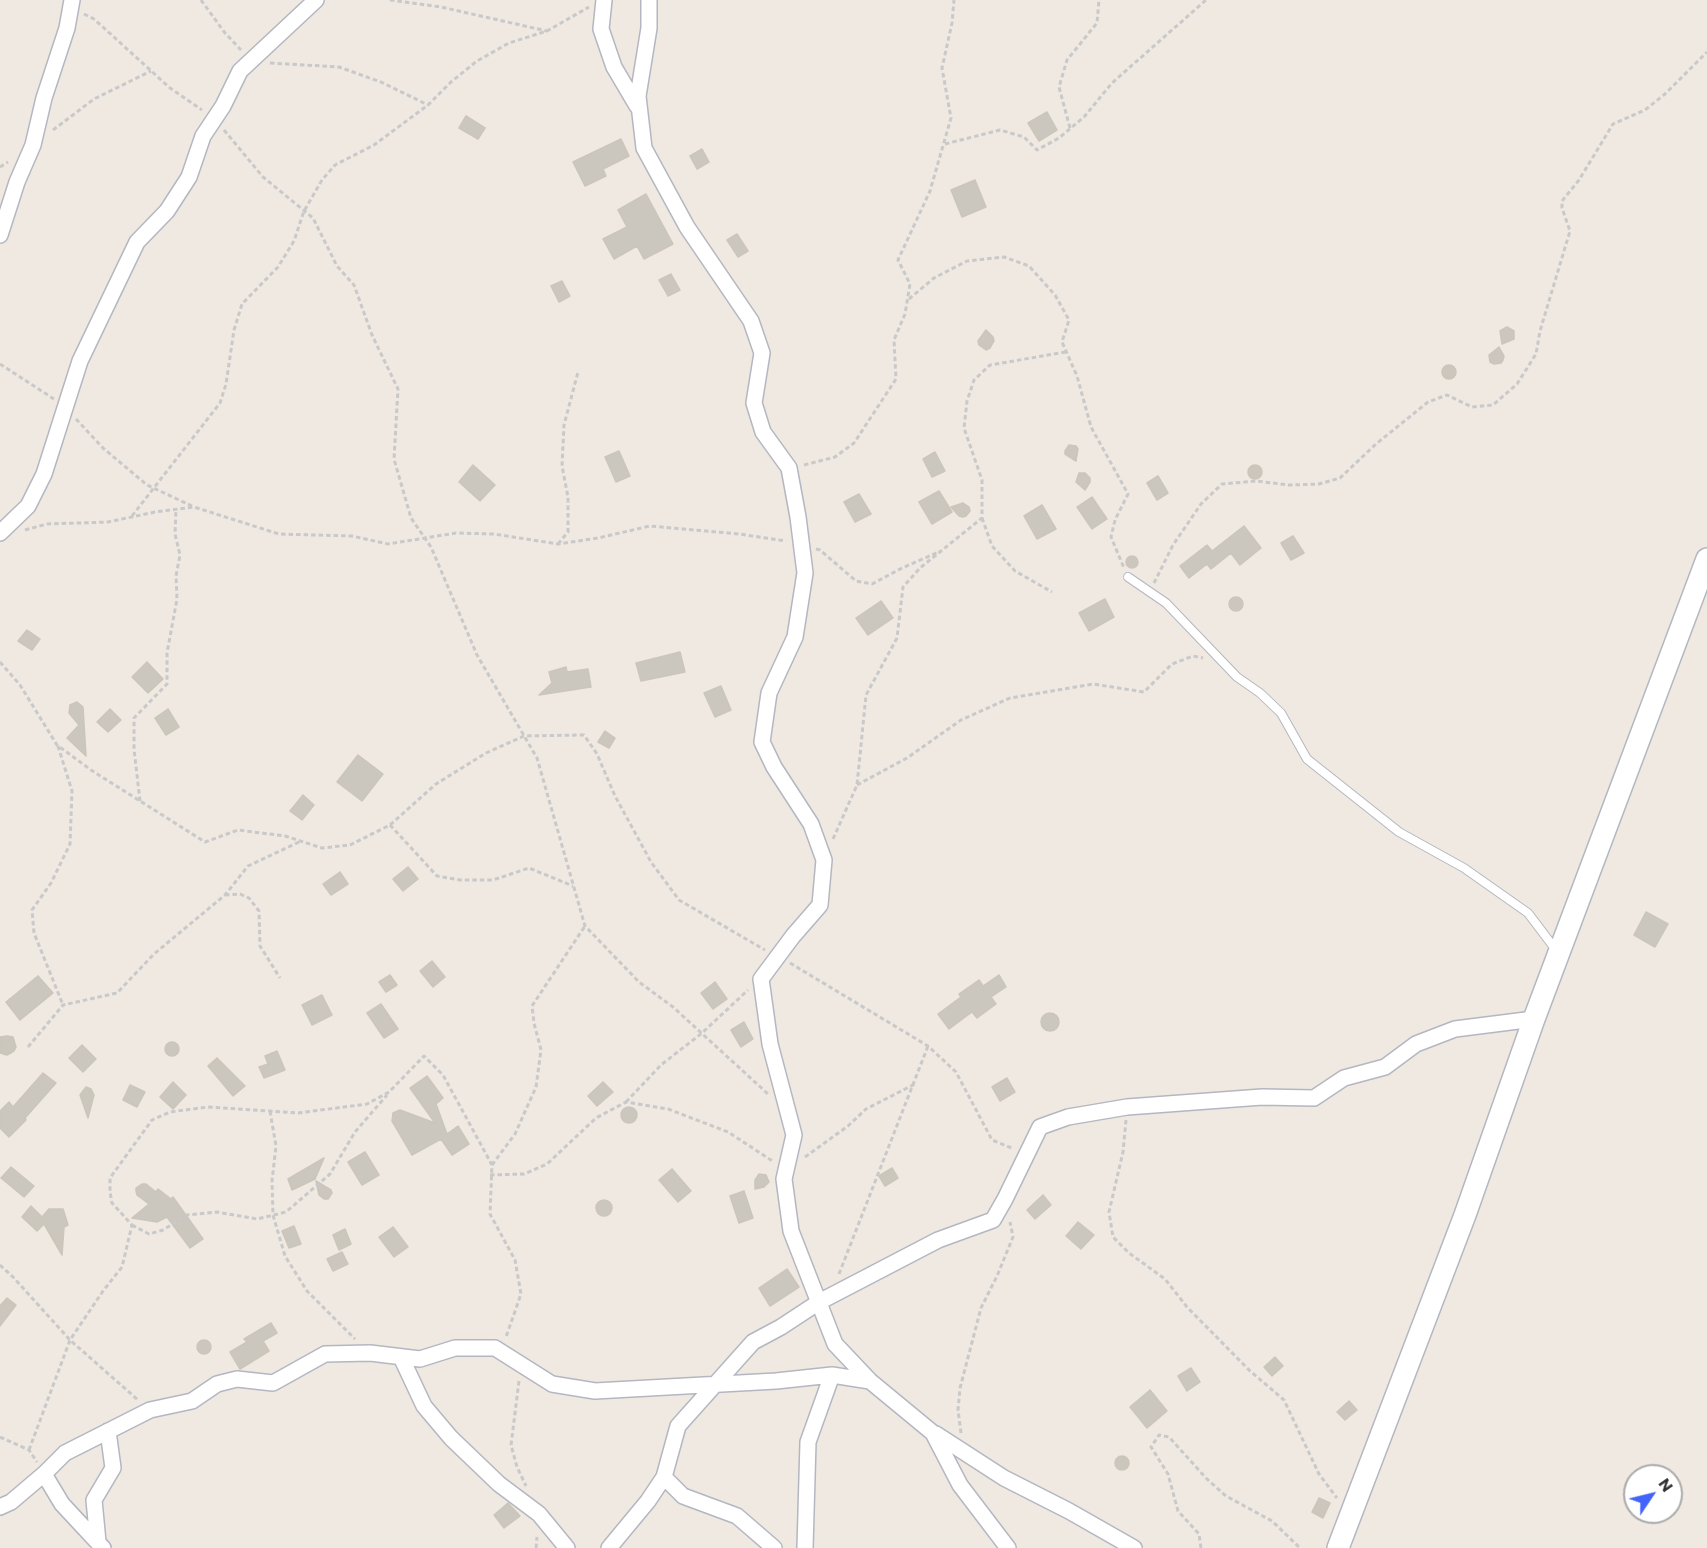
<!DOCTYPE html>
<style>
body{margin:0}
#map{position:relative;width:1707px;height:1548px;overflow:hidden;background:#efe9e1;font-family:Commissioner,sans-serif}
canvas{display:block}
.north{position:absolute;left:1623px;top:1464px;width:60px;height:60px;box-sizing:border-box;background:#fff;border:2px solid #ababab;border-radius:50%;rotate:55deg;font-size:16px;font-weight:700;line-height:24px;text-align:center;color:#2e2e2e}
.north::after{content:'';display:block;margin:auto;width:21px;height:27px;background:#4264fb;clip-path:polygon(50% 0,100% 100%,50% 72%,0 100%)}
</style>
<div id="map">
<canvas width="1707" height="1548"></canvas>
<div class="north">N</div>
</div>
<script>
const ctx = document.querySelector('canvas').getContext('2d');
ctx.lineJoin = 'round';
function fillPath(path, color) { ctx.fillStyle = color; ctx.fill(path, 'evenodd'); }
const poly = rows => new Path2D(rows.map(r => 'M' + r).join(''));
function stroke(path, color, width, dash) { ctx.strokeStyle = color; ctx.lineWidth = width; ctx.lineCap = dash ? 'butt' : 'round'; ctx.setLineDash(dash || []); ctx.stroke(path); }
const building = poly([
 [1047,112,1057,130,1039,141,1028,123,1047,112],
 [466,116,485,128,478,139,459,128,466,116],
 [621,139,629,156,603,169,606,176,585,186,573,162,621,139],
 [702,149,709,162,697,169,690,156,702,149],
 [975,180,986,207,962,217,951,190,975,180],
 [646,194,673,244,644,259,637,246,614,259,603,239,627,227,618,210,646,194],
 [737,234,748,251,738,257,727,240,737,234],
 [671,274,680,290,668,296,659,280,671,274],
 [562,281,570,296,559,302,551,286,562,281],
 [1507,327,1514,331,1514,339,1502,344,1500,331,1507,327],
 [986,330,993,337,994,341,990,348,986,350,979,345,978,341,986,330],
 [1499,347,1504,356,1503,360,1501,363,1494,364,1490,362,1489,355,1499,347],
 '1442 372a7 7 0 1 1 14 0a7 7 0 1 1-14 0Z',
 [1069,445,1076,446,1078,449,1076,461,1065,454,1065,451,1069,445],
 [619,451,630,476,616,482,605,457,619,451],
 [935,452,945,471,932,477,923,459,935,452],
 [473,465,495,485,480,501,459,482,473,465],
 '1248 472a7 7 0 1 1 14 0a7 7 0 1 1-14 0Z',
 [1079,473,1085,473,1090,478,1090,482,1085,490,1076,482,1079,473],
 [1158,476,1168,493,1157,500,1147,483,1158,476],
 [939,491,952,512,932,524,919,502,939,491],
 [859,494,871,514,855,522,844,502,859,494],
 [1092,497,1107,519,1092,529,1077,507,1092,497],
 [963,503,969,507,970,511,966,516,963,517,959,516,951,507,963,503],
 [1042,505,1056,529,1037,539,1024,516,1042,505],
 [1244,526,1261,548,1240,565,1231,553,1211,569,1207,564,1189,578,1180,566,1207,545,1212,551,1244,526],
 [1293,536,1304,553,1291,560,1281,543,1293,536],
 '1126 562a6 6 0 1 1 12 0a6 6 0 1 1-12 0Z',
 '1229 604a7 7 0 1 1 14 0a7 7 0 1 1-14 0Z',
 [1105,599,1114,617,1089,631,1079,613,1105,599],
 [881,601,893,618,868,635,856,618,881,601],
 [27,630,40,639,32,650,18,641,27,630],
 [680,652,685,672,641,681,636,663,680,652],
 [147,662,163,679,148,693,132,677,147,662],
 [566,667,567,672,588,669,591,687,539,695,552,683,549,672,566,667],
 [721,686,731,710,715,717,704,693,721,686],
 [77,702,83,707,86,756,67,738,79,725,69,713,70,705,77,702],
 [110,709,121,720,108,732,97,722,110,709],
 [168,709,179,727,166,735,155,718,168,709],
 [605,731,615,738,609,748,598,742,605,731],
 [358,755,383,774,362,801,337,782,358,755],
 [303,795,314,805,302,820,290,811,303,795],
 [408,867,418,879,403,891,393,879,408,867],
 [340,872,348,884,331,895,323,884,340,872],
 [1646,912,1668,924,1655,947,1634,935,1646,912],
 [432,961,445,977,433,987,420,971,432,961],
 [390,975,397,985,386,992,379,982,390,975],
 [999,975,1006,987,991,997,996,1004,977,1018,972,1012,949,1029,938,1014,961,997,959,994,979,980,983,986,999,975],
 [38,976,53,993,20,1020,6,1002,38,976],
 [715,982,727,999,713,1009,701,993,715,982],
 [322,995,332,1015,312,1025,302,1005,322,995],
 [381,1004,398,1029,384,1038,367,1013,381,1004],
 '1041 1022a9 9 0 1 1 18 0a9 9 0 1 1-18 0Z',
 [744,1022,753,1039,741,1047,731,1030,744,1022],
 [7,1036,13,1037,16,1047,14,1051,7,1055,0,1053,0,1037,7,1036],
 '165 1049a7 7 0 1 1 14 0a7 7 0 1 1-14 0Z',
 [82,1045,96,1059,83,1072,69,1058,82,1045],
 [277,1051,285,1070,264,1078,259,1067,268,1064,265,1056,277,1051],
 [217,1058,245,1086,233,1096,208,1066,217,1058],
 [43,1073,56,1083,25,1118,26,1120,9,1137,0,1128,0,1111,9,1102,13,1107,43,1073],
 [427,1076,443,1098,436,1104,447,1134,458,1126,469,1144,452,1155,441,1139,412,1155,392,1121,393,1113,400,1110,435,1123,410,1088,427,1076],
 [1007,1078,1015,1092,1000,1101,992,1087,1007,1078],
 [173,1082,186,1095,173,1109,160,1097,173,1082],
 [603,1082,613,1092,597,1106,588,1096,603,1082],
 [130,1085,145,1092,137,1107,123,1100,130,1085],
 [86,1087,91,1089,94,1095,88,1118,80,1095,86,1087],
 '621 1115a8 8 0 1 1 16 0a8 8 0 1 1-16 0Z',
 [365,1152,379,1175,362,1185,348,1162,365,1152],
 [324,1158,315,1179,292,1190,288,1179,324,1158],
 [11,1167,34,1186,24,1197,1,1178,11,1167],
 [892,1168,898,1178,885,1186,879,1176,892,1168],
 [672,1169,691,1191,678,1202,659,1180,672,1169],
 [759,1174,766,1175,769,1182,764,1187,755,1189,755,1180,759,1174],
 [316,1181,331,1190,332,1193,328,1199,324,1199,319,1195,316,1181],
 [142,1184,146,1184,156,1192,158,1189,171,1199,173,1197,203,1239,190,1248,167,1217,157,1222,132,1218,149,1204,137,1195,136,1191,136,1188,142,1184],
 [744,1191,753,1218,739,1223,730,1196,744,1191],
 [1043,1195,1051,1205,1035,1219,1027,1210,1043,1195],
 '596 1208a8 8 0 1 1 16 0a8 8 0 1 1-16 0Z',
 [31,1206,42,1217,49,1209,63,1209,68,1225,64,1227,62,1255,44,1224,37,1231,22,1217,31,1206],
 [1078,1222,1094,1235,1081,1249,1066,1236,1078,1222],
 [294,1226,301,1244,289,1248,282,1231,294,1226],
 [393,1227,408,1247,394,1257,379,1237,393,1227],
 [345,1229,351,1244,339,1250,333,1235,345,1229],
 [342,1252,348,1264,333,1271,327,1259,342,1252],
 [787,1269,799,1287,770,1306,759,1288,787,1269],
 [7,1298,16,1305,0,1326,0,1306,7,1298],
 [271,1323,277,1333,263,1341,269,1351,240,1369,230,1352,247,1342,244,1339,271,1323],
 '197 1347a7 7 0 1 1 14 0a7 7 0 1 1-14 0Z',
 [1275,1357,1283,1366,1272,1376,1264,1367,1275,1357],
 [1191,1368,1200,1382,1187,1391,1178,1376,1191,1368],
 [1150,1390,1167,1411,1147,1428,1130,1407,1150,1390],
 [1349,1401,1357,1410,1345,1420,1337,1412,1349,1401],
 '1115 1463a7 7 0 1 1 14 0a7 7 0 1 1-14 0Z',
 [1319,1498,1330,1503,1323,1518,1312,1512,1319,1498],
 [508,1503,520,1516,504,1528,494,1515,508,1503]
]);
fillPath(building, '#cbc7bf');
stroke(building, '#cbc5ba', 1.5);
const service = poly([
 [1128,577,1166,603,1237,677,1260,693,1281,713,1307,759,1399,832,1464,868,1528,913,1556,950]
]);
const minor = poly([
 [604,0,601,29,614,67,637,106],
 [649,0,649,28,638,96,644,148,687,227,751,321,762,353,754,403,763,432,789,468,798,517,805,573,795,637,769,693,762,742,774,767,811,824,824,860,820,905,793,936,761,979,770,1044,794,1135,784,1179,791,1231,835,1344,870,1381,933,1433,960,1485,1008,1548],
 [0,235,17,182,33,145,44,98,67,28,72,0],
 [0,533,28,506,44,474,80,361,137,242,167,211,189,177,203,136,223,106,240,71,316,0],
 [401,1357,424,1406,451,1438,499,1484,539,1514,567,1548],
 [936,1434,1004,1478,1069,1511,1134,1548],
 [44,1474,65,1453,150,1410,192,1401,217,1384,237,1379,273,1383,325,1354,370,1353,420,1359,455,1348,495,1348,552,1384,595,1391,776,1381,832,1375,870,1381],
 [664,1477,683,1496,737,1516,774,1548],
 [0,1507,11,1502,44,1474,62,1504,103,1548],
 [98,1542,94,1500,113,1468,108,1431],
 [609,1548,648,1501,664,1477,678,1426,753,1342,781,1327,819,1302,938,1240,993,1220,1005,1199,1040,1127,1068,1117,1127,1107,1262,1097,1314,1098,1344,1078,1385,1067,1416,1044,1455,1029,1534,1019],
 [805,1548,808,1442,832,1375]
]);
const secondary = poly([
 [1338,1548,1465,1215,1534,1019,1707,559]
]);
stroke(service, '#b4b7c1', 10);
stroke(minor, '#b4b7c1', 18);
stroke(secondary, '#b4b7c1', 24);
stroke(poly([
 [201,0,225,33,241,50],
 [390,0,441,7,547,31],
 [84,14,94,19,170,88,202,110],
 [270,63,339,67,381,82,428,105],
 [1070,128,1059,87,1067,60,1097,23,1099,0],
 [53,130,94,99,151,71],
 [224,130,263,177,313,218,337,266,354,285,372,335,398,389,394,459,411,518,431,547,477,655,537,758,585,926,639,982,673,1007,768,1094],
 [945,144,1000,130,1024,137,1037,150,1059,138,1084,117,1112,83,1206,0],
 [0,167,8,162],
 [909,299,934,278,967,261,1004,257,1029,266,1055,295,1069,320,1062,342,1077,376,1091,427,1128,494,1115,520,1111,537,1124,568],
 [0,364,54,399],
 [76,419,103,448,147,485,192,506],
 [804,465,835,457,854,443,896,379,894,340,905,314,910,284,898,260,930,191,951,118,942,68,952,23,954,0],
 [132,516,220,403,226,384,234,330,242,304,278,267,294,241,304,211,322,180,335,165,374,145,428,105,451,82,477,61,509,43,547,31,589,7],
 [982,518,992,546,1015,571,1052,592],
 [25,530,47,524,108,522,155,512,194,507,279,534,352,536,388,544,456,533,494,534,558,544,598,538,650,526,739,534,786,541],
 [558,544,568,532,568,497,562,466,564,425,578,372],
 [816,549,820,550,856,581,872,584,902,568,941,551],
 [1154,583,1173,545,1201,504,1222,484,1256,481,1289,485,1319,484,1340,478,1376,444,1428,402,1447,395,1472,407,1493,405,1517,384,1536,354,1540,331,1570,231,1562,208,1562,201,1579,180,1613,124,1645,110,1665,94,1707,52],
 [0,662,20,685,57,745,91,770,205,842,238,830,285,836,322,848,350,845,390,825,436,784,486,753,524,736,584,735,597,754,615,796,651,862,679,900,765,950],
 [58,746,72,791,70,844,51,883,32,910,34,933,63,1005],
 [857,785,907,758,961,720,1010,698,1093,684,1144,692,1172,664,1193,656,1203,658],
 [140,801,134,749,134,718,167,684,167,653,177,599,176,576,180,555,175,534,176,509],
 [390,825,437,876,460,880,493,880,529,868,573,886],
 [833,839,857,785,866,695,897,638,903,587,920,568,982,518,982,480,964,428,967,401,974,380,990,365,1066,352],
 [225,895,240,894,249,898,259,911,260,946,280,978],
 [790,963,928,1046,956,1072,992,1140,1014,1149],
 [28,1047,63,1005,117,993,154,954,225,895,248,866,299,842],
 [626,1102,661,1065,702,1033,748,990],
 [270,1111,276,1146,272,1181,273,1215,285,1256,307,1291,355,1339],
 [1126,1120,1123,1152,1109,1212,1113,1237,1129,1253,1165,1279,1187,1307,1249,1370,1284,1400,1319,1474,1337,1498],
 [805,1157,848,1126,866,1109,915,1084],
 [492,1165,515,1134,536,1087,541,1050,534,1023,532,1006,585,926],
 [490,1175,524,1174,547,1164,596,1118,626,1102,668,1109,728,1132,774,1162],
 [132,1225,149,1234,163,1230,187,1215,217,1212,257,1219,286,1212,330,1174,355,1132,387,1095],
 [0,1265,13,1277,70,1340,138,1400],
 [839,1274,928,1046],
 [519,1381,511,1445,517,1467,526,1486],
 [961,1433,958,1410,960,1388,981,1308,997,1276,1013,1237,1010,1222],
 [0,1437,29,1450,37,1462],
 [29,1450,70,1340,103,1291,122,1267,132,1225,112,1203,110,1192,110,1178,152,1120,170,1112,208,1107,298,1113,367,1104,389,1092,424,1056,443,1075,492,1165,490,1214,515,1260,521,1294,506,1337],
 [536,1548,537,1537],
 [1201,1548,1199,1534,1178,1511,1168,1474,1151,1447,1159,1435,1169,1437,1206,1478,1226,1496,1272,1521,1300,1548]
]), '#c9c9c9', 3, [4.5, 3]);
stroke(service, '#fff', 8);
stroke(minor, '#fff', 15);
stroke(secondary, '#fff', 21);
</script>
